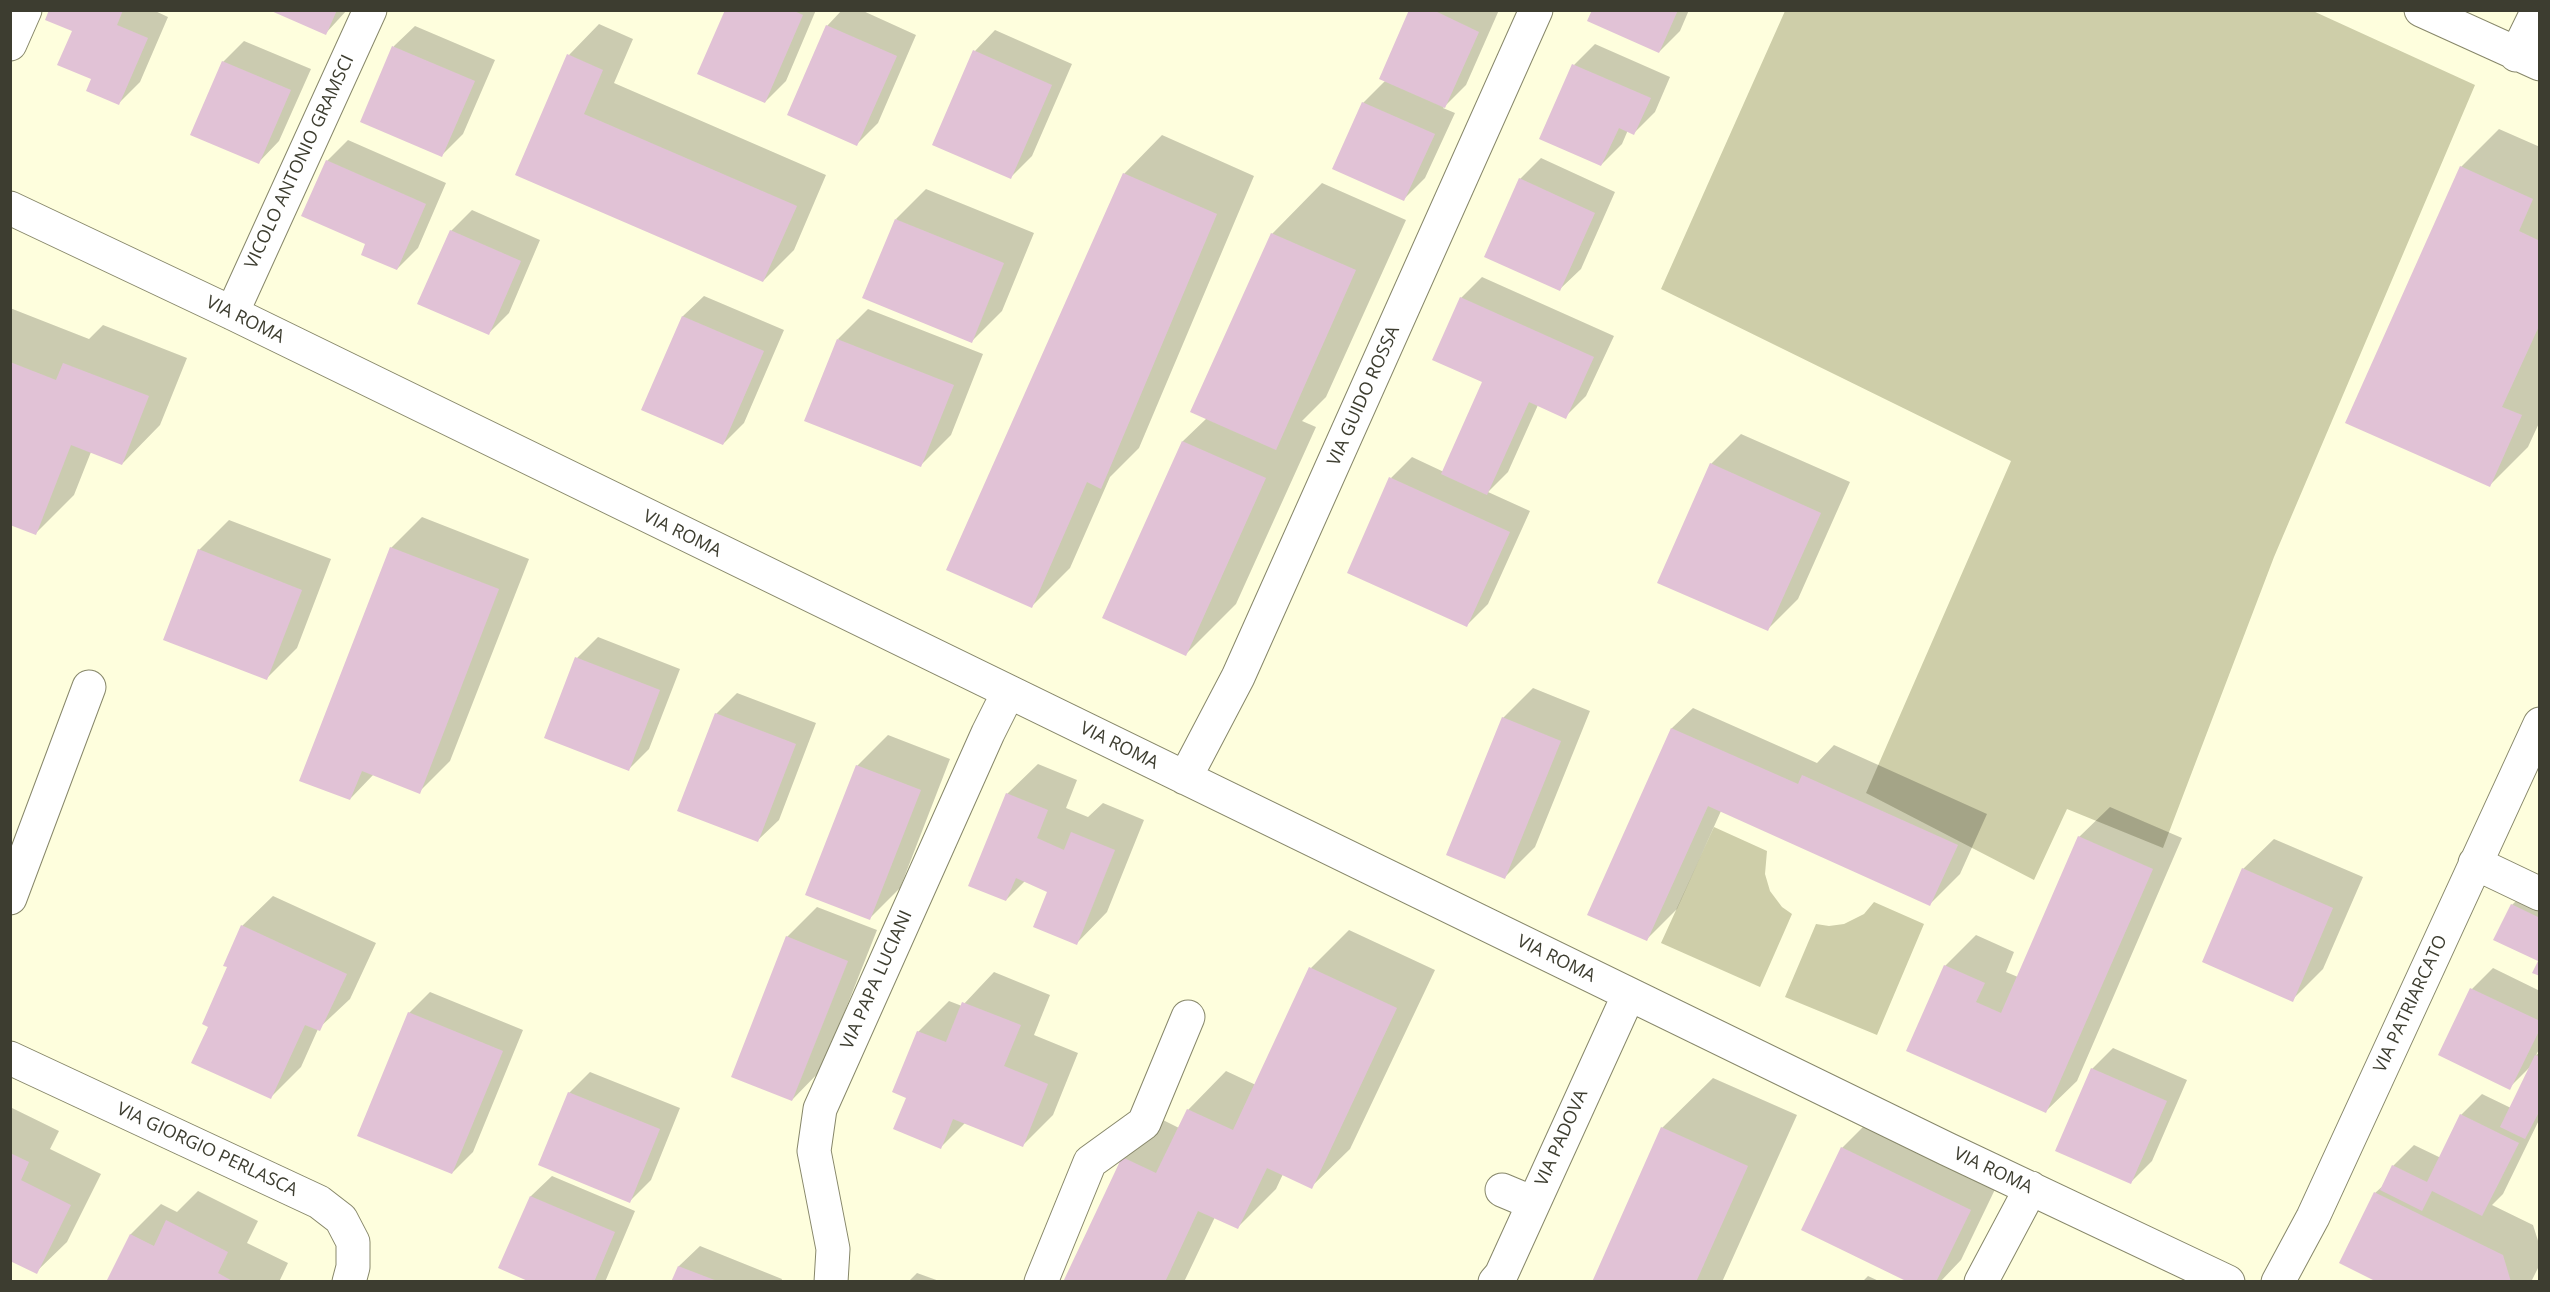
<!DOCTYPE html>
<style>
body{margin:0}
#map{position:relative;width:2550px;height:1292px;overflow:hidden;background:#fefedd;font-family:"Open Sans",sans-serif}
canvas{display:block}
.frame{position:absolute;inset:0;border:12px solid #3d3d30;pointer-events:none}
</style>
<div id="map">
<canvas width="2550" height="1292"></canvas>
<div class="frame"></div>
</div>
<script>
const ctx = document.querySelector('canvas').getContext('2d');
ctx.lineJoin = 'round';
function fillPath(path, color) { ctx.fillStyle = color; ctx.fill(path, 'evenodd'); }
const poly = rows => new Path2D(rows.map(r => 'M' + r).join(''));
function stroke(path, color, width, dash) { ctx.strokeStyle = color; ctx.lineWidth = width; ctx.lineCap = dash ? 'butt' : 'round'; ctx.setLineDash(dash || []); ctx.stroke(path); }
function write(font, color, halo, rows, align = 'center') {
  ctx.font = font + ' "Open Sans",sans-serif'; ctx.lineWidth = 4.5; ctx.setLineDash([]); ctx.textBaseline = 'middle'; ctx.strokeStyle = halo; ctx.fillStyle = color; for (const [text, x, y, turn = 0] of rows) {
    ctx.save(); ctx.translate(x, y); ctx.rotate((+turn || 0) * Math.PI / 180); ctx.textAlign = isNaN(turn) ? turn : align; if (halo) ctx.strokeText(text, 0, 0); ctx.fillText(text, 0, 0); ctx.restore();
  }
}
fillPath(poly([
 [1785,11,2313,11,2475,85,2274,557,2163,848,2067,809,2034,880,1866,793,2011,461,1661,289],
 [1714,827,1767,851,1765,874,1770,891,1782,907,1792,914,1760,987,1661,943],
 [1874,902,1924,924,1877,1035,1785,997,1816,924,1829,926,1844,924,1864,914]
]), '#cecea9');
fillPath(poly([
 [51,10,153,10,168,17,140,82,119,103,93,79,73,31],
 [273,10,347,10,326,33],
 [726,10,816,10,786,81,765,102],
 [842,10,861,10,916,35,878,123,857,144,827,26],
 [1411,10,1499,10,1466,85,1443,108,1455,113,1425,178,1404,199,1363,103,1386,80],
 [1594,10,1689,10,1680,31,1659,52],
 [599,24,633,39,614,83,826,175,794,250,763,281,517,174,569,55],
 [415,26,495,60,463,134,442,155,362,121,394,46],
 [995,30,1072,64,1032,156,1011,177,934,144,975,51],
 [244,41,311,69,279,141,259,162,192,134,223,62],
 [1595,44,1670,77,1655,112,1634,133,1628,130,1622,144,1601,165,1541,138,1574,65],
 [2499,129,2540,147,2540,421,2528,447,2489,486,2461,167],
 [1162,135,1254,176,1139,448,1110,477,1070,568,1032,606,1124,174],
 [348,140,446,183,418,248,397,269,367,243,327,161],
 [1541,158,1615,192,1581,269,1560,289,1520,179],
 [1322,183,1406,220,1326,397,1302,421,1316,427,1236,604,1186,654,1183,441,1207,418,1272,234],
 [926,189,1034,233,1002,311,972,341,896,219],
 [472,210,540,240,509,313,488,334,451,231],
 [1482,277,1614,336,1586,396,1565,417,1538,405,1508,472,1488,492,1530,511,1488,604,1467,625,1391,478,1412,457,1444,472,1484,381,1461,298],
 [704,296,784,330,744,423,723,444,643,409,683,316],
 [10,308,89,339,103,325,187,358,160,425,122,464,91,452,74,495,36,533,10,523],
 [868,309,983,354,951,435,921,465,838,339],
 [1741,434,1850,482,1798,599,1767,630,1711,464],
 [422,517,529,559,450,761,419,792,374,774,350,799,391,548],
 [229,520,331,559,297,648,267,678,199,550],
 [598,637,680,669,649,749,628,770,577,658],
 [1533,688,1590,711,1535,847,1505,877,1503,718],
 [737,693,816,723,779,820,758,840,716,714],
 [1693,708,1817,763,1834,745,1987,814,1960,874,1930,904,1721,811,1677,909,1647,939,1589,914,1672,728],
 [888,735,950,759,900,888,870,918,857,766],
 [1038,764,1077,780,1066,808,1088,817,1103,803,1144,820,1107,912,1077,943,1049,891,1025,881,1006,900,1007,794],
 [2110,807,2182,838,2077,1081,2046,1111,1945,966,1976,935,2014,952,2006,972,2018,977,2079,837],
 [2274,839,2363,877,2323,969,2292,1000,2243,869],
 [2533,884,2540,887,2540,960,2512,905],
 [273,896,376,943,350,999,318,1029,301,1067,270,1098,229,967,242,926],
 [817,907,877,930,822,1069,792,1100,787,937],
 [1349,930,1435,970,1350,1149,1311,1187,1283,1174,1276,1189,1238,1227,1215,1217,1184,1282,1065,1282,1123,1158,1161,1119,1179,1128,1188,1110,1226,1071,1256,1085,1311,968],
 [2493,968,2540,991,2540,1048,2536,1055,2540,1052,2540,1118,2503,1194,2492,1205,2533,1225,2540,1247,2540,1264,2531,1282,2381,1282,2375,1193,2385,1184,2393,1166,2414,1145,2441,1158,2461,1115,2482,1094,2511,1108,2530,1067,2509,1088,2440,1054,2472,989],
 [994,972,1050,995,1034,1035,1078,1053,1053,1115,1023,1145,965,1123,941,1147,908,1097,918,1032,949,1001,962,1006],
 [430,992,523,1030,473,1152,452,1173,409,1013],
 [2113,1048,2187,1080,2152,1161,2131,1182,2092,1069],
 [590,1072,680,1108,651,1180,630,1201,569,1093],
 [1713,1078,1797,1115,1722,1282,1593,1282,1662,1128],
 [10,1107,59,1131,50,1149,101,1174,67,1242,36,1272,10,1259],
 [1872,1118,2000,1179,1961,1260,1940,1282,1912,1282,1842,1148],
 [552,1176,635,1211,605,1282,534,1282,531,1196],
 [198,1191,258,1221,247,1243,288,1263,279,1282,107,1282,131,1234,161,1204,177,1212],
 [700,1246,782,1279,781,1282,673,1282,679,1266],
 [917,1273,942,1282,908,1282],
 [1868,1276,1881,1282,1862,1282]
]), '#0003');
fillPath(poly([
 [49,10,123,10,117,25,148,38,119,105,86,91,91,79,57,65,72,31,45,20],
 [269,10,337,10,326,35],
 [725,10,792,10,803,15,765,103,697,74],
 [1409,10,1433,10,1479,32,1445,108,1379,79],
 [1592,10,1678,10,1659,53,1587,21],
 [826,25,897,56,857,146,787,115],
 [392,46,475,81,442,157,360,122],
 [973,50,1052,85,1011,179,932,145],
 [567,54,603,70,584,114,797,206,763,282,515,175],
 [222,61,291,90,259,164,190,135],
 [1572,64,1651,98,1634,135,1619,128,1601,166,1539,139],
 [1362,102,1435,134,1404,201,1332,169],
 [326,160,426,204,397,270,361,255,365,244,301,216],
 [2460,166,2533,199,2519,231,2540,241,2540,324,2502,407,2522,415,2490,487,2345,423],
 [1123,173,1217,214,1101,489,1087,482,1032,608,946,570],
 [1519,178,1595,213,1560,291,1484,257],
 [895,219,1004,263,972,343,862,298],
 [450,230,521,261,489,335,417,304],
 [1271,233,1356,270,1276,450,1190,412],
 [1460,297,1594,357,1566,419,1529,402,1487,495,1441,474,1482,382,1432,360],
 [682,316,764,351,723,445,641,410],
 [837,339,954,385,921,467,804,421],
 [10,362,56,380,63,363,149,396,122,465,71,445,36,535,10,525],
 [1182,441,1266,478,1186,656,1102,618],
 [1710,463,1821,513,1768,631,1657,583],
 [1389,477,1510,532,1467,627,1347,573],
 [390,547,499,589,420,794,362,771,350,800,299,781],
 [198,549,302,590,267,680,163,640],
 [575,657,660,690,629,771,544,738],
 [715,713,796,744,758,842,677,811],
 [1502,717,1561,741,1505,879,1446,855],
 [1671,728,1798,784,1802,775,1958,845,1930,906,1708,806,1647,941,1587,915],
 [856,765,921,790,870,920,805,895],
 [1006,793,1048,810,1037,838,1064,850,1071,832,1115,850,1077,945,1033,927,1047,892,1016,878,1006,901,968,886],
 [2078,836,2153,869,2046,1113,1906,1051,1944,965,1985,983,1976,1002,2001,1013],
 [2242,868,2333,908,2293,1002,2202,962],
 [2511,904,2540,918,2540,976,2532,973,2538,961,2493,940],
 [241,925,347,974,320,1031,305,1025,271,1099,191,1063,208,1027,202,1024,227,967,223,966],
 [786,936,848,961,792,1101,731,1077],
 [1309,967,1397,1008,1312,1189,1267,1168,1238,1229,1198,1211,1165,1282,1063,1282,1122,1157,1156,1173,1187,1109,1233,1130],
 [2470,988,2540,1021,2540,1029,2510,1090,2438,1055],
 [962,1002,1021,1025,1004,1066,1048,1084,1023,1147,953,1119,941,1149,893,1129,906,1098,892,1092,917,1031,946,1042],
 [408,1012,503,1051,452,1174,357,1136],
 [2535,1055,2540,1057,2540,1110,2525,1139,2500,1127],
 [2091,1068,2167,1101,2131,1184,2055,1151],
 [568,1092,660,1129,630,1203,538,1165],
 [2460,1114,2519,1143,2482,1216,2432,1191,2422,1211,2380,1190,2392,1165,2427,1182],
 [1661,1127,1748,1166,1696,1282,1592,1282],
 [1841,1147,1971,1210,1936,1282,1908,1282,1801,1230],
 [10,1153,29,1162,21,1180,71,1205,37,1274,10,1261],
 [2374,1192,2503,1255,2511,1282,2377,1282,2339,1263],
 [530,1196,615,1232,594,1282,530,1282,498,1268],
 [166,1220,228,1252,218,1273,234,1282,106,1282,130,1234,154,1246],
 [678,1266,717,1281,717,1282,671,1282]
]), '#e1c2d6');
const minor = poly([
 [2421,10,2540,64],
 [10,44,25,10],
 [2516,55,2538,10],
 [10,208,232,313,1947,1149,2228,1282],
 [232,313,370,10],
 [1185,778,1238,677,1536,10],
 [2475,863,2540,894],
 [10,898,89,687],
 [10,1058,319,1202,341,1219,353,1242,353,1267,349,1282],
 [1502,1190,1533,1203],
 [831,1282,833,1249,814,1151,820,1109,988,733,1008,693],
 [1041,1282,1090,1162,1144,1123,1188,1017],
 [1495,1282,1501,1275,1629,994],
 [1981,1282,2031,1188],
 [2278,1282,2313,1217,2540,724]
]);
stroke(minor, '#87876a', 35);
stroke(minor, '#fff', 33);
write('18px', '#3d3d30', '#fff', [
 ["VICOLO ANTONIO GRAMSCI",300,162,-65],
 ["VIA ROMA",245,320,26],
 ["VIA GUIDO ROSSA",1364,396,-66],
 ["VIA ROMA",682,534,26],
 ["VIA ROMA",1119,746,26],
 ["VIA ROMA",1556,959,26],
 ["VIA PAPA LUCIANI",877,980,-66],
 ["VIA PATRIARCATO",2411,1004,-65],
 ["VIA PADOVA",1562,1138,-66],
 ["VIA GIORGIO PERLASCA",207,1150,25],
 ["VIA ROMA",1993,1171,25]
]);
</script>
